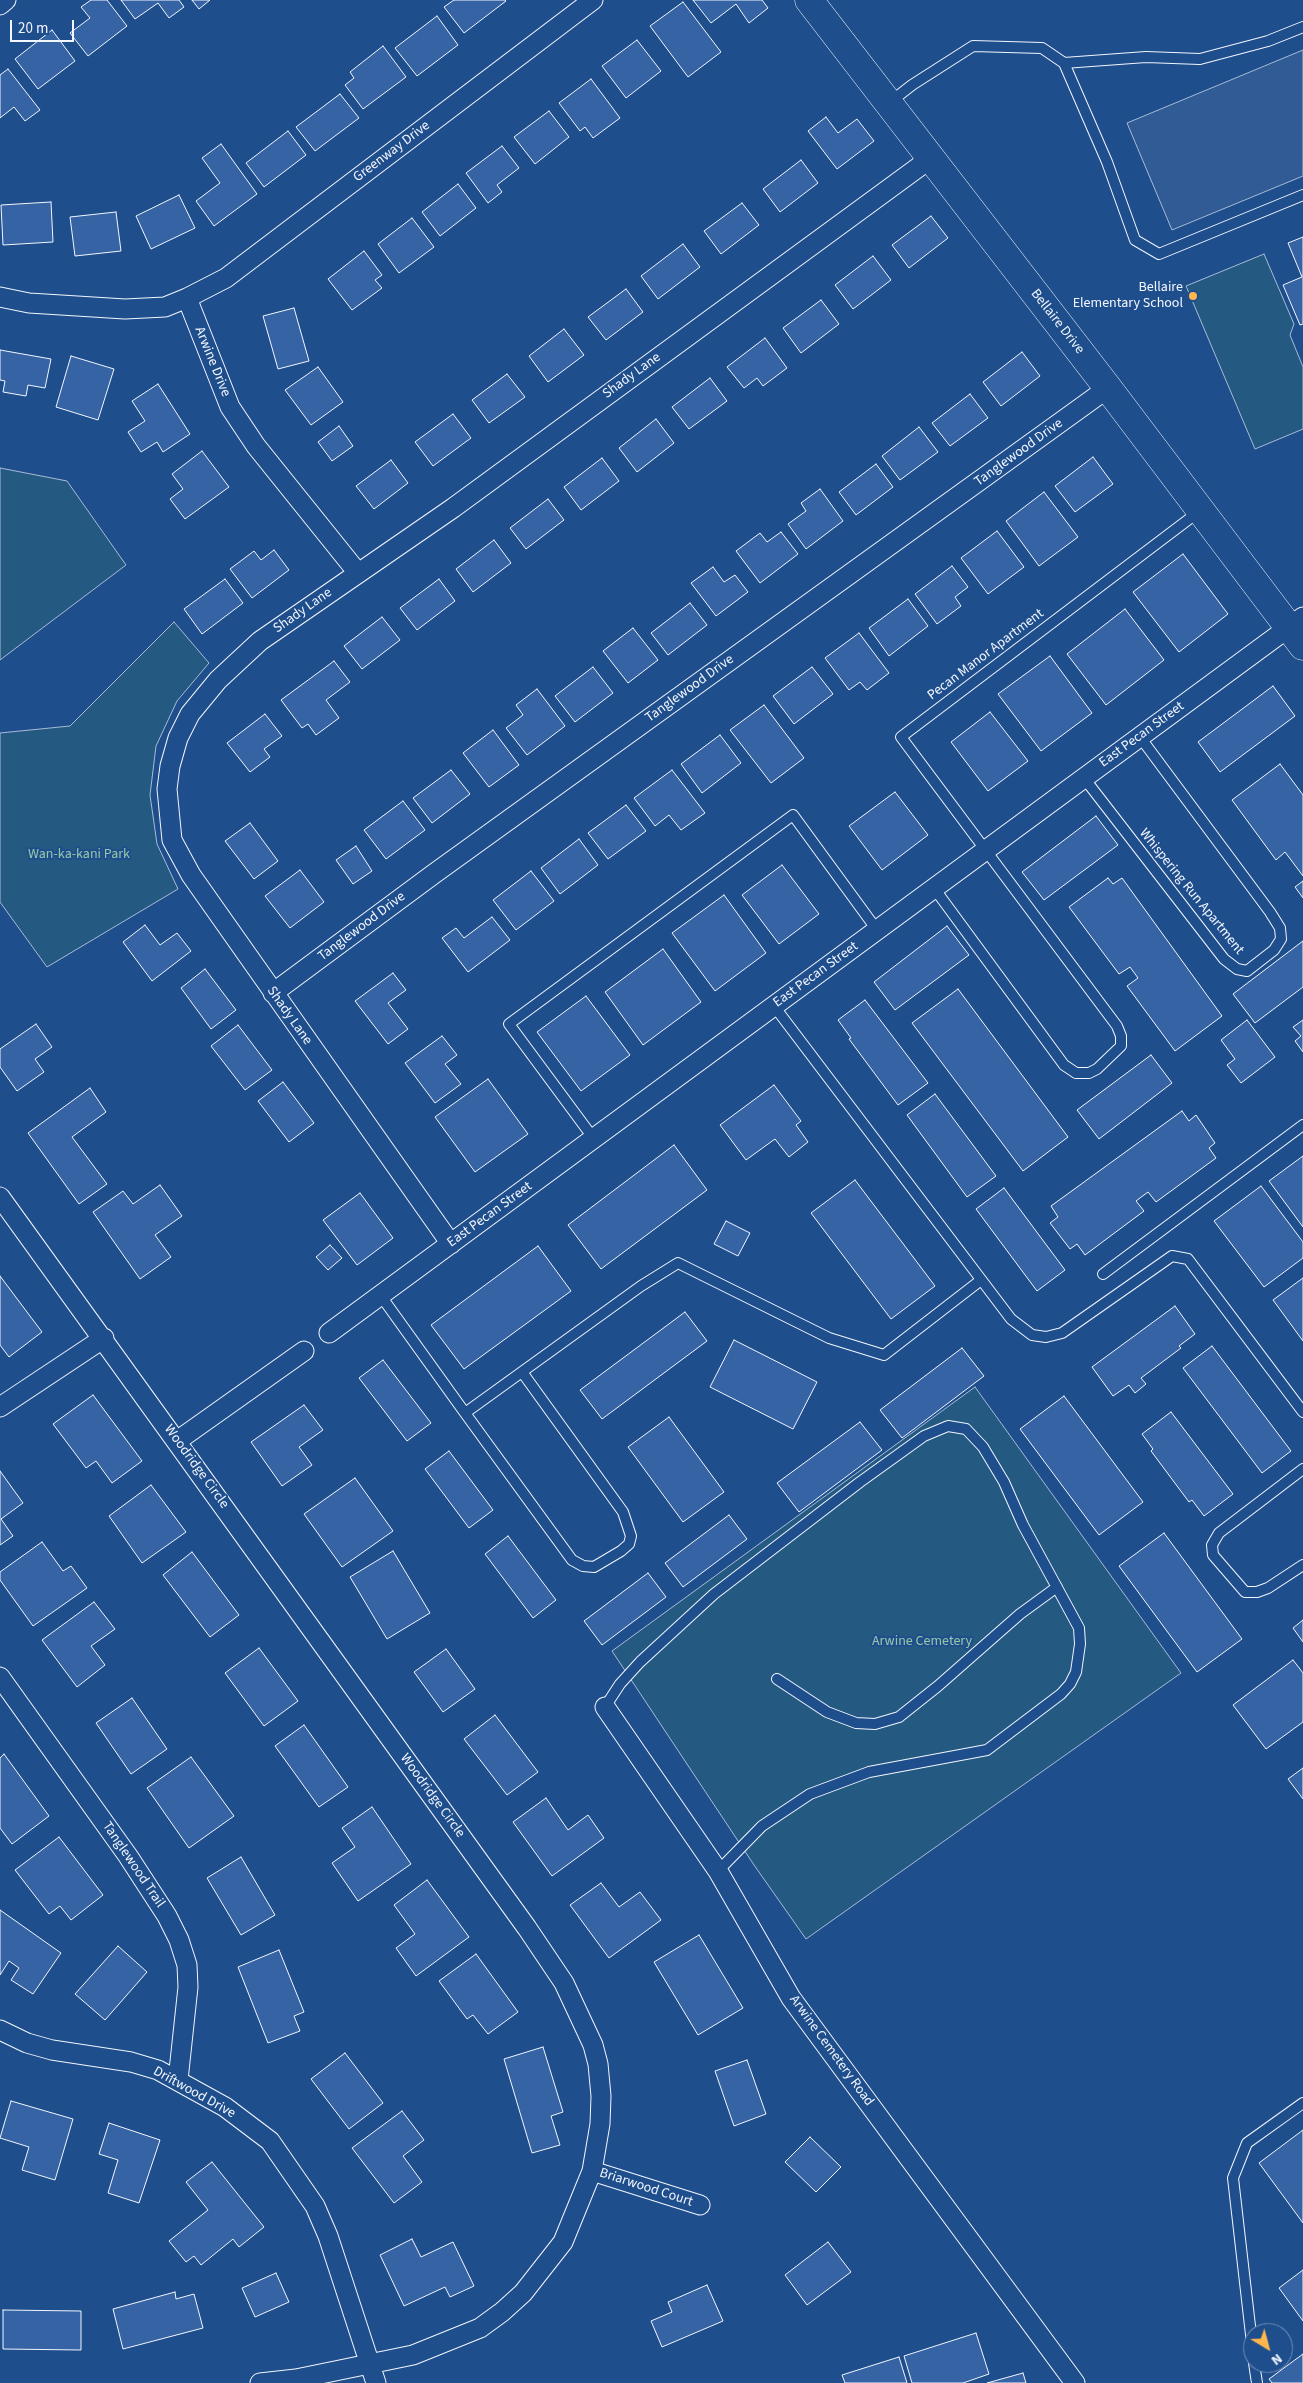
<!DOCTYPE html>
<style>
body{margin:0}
#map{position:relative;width:1303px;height:2383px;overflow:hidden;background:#1f4e8c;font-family:"Source Sans 3",sans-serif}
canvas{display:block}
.north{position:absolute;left:1243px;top:2323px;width:50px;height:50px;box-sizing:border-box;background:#1f4e8c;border:1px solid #7391ba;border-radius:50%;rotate:143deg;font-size:14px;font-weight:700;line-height:20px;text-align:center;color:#f2f6ff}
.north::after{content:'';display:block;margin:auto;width:18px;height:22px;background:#ffb74d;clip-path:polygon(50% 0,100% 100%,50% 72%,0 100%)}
.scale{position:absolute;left:10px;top:20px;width:64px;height:22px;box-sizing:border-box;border:2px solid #f2f6ff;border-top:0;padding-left:6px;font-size:15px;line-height:18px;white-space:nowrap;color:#f2f6ff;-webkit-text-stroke:4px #1f4e8c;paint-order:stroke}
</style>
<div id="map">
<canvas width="1303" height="2383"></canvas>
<div class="north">N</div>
<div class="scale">20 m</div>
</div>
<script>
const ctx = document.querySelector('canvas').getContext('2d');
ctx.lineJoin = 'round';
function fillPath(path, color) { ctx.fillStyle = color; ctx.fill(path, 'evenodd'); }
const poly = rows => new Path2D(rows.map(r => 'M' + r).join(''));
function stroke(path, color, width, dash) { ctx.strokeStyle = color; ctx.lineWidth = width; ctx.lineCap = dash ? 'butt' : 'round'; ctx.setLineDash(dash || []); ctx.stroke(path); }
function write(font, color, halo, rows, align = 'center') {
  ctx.font = font + ' "Source Sans 3",sans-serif'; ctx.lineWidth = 4; ctx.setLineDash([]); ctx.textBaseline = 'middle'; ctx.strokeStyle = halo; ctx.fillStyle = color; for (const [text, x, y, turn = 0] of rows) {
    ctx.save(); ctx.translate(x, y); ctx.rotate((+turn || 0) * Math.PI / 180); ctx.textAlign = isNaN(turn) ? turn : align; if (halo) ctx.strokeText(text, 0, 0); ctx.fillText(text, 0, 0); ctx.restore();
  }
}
const green = poly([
 [1264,254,1294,324,1290,335,1303,367,1303,429,1255,449,1186,286,1264,254],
 [0,468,67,481,126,565,0,660,0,468],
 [174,622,209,663,177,701,156,746,150,795,157,844,178,889,47,967,0,902,0,733,70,726,174,622],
 [975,1387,1181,1673,806,1939,754,1865,612,1651,975,1387]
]);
fillPath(green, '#245a82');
stroke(green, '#a8bbd7', 1);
const parking = poly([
 [1303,50,1303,176,1172,230,1127,123,1303,50]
]);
fillPath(parking, '#305b95');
stroke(parking, '#a8bbd7', 1);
const building = poly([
 [91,0,107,0,127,26,88,56,70,33,90,18,81,7,91,0],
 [121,0,179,0,184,7,169,18,158,3,135,19,121,0],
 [192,0,210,0,199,9,192,0],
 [454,0,505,0,506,1,464,33,444,7,454,0],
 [693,0,762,0,768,8,749,23,736,4,711,23,693,0],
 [683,2,721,52,688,77,650,26,683,2],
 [437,16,458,45,417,76,395,48,437,16],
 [52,30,75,61,38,89,15,59,52,30],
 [637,40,661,71,626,98,602,66,637,40],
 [383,46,406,77,363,109,345,85,354,78,350,72,383,46],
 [8,69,40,110,25,121,14,107,0,118,0,75,8,69],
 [591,79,620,118,593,138,585,127,580,131,559,103,591,79],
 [340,94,359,118,315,151,296,127,340,94],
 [549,111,569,137,535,164,514,137,549,111],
 [826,117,838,133,857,119,874,141,837,169,808,131,826,117],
 [288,131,306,155,264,187,246,163,288,131],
 [221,144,257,194,214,226,196,201,220,183,202,158,221,144],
 [502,146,519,168,497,185,502,192,488,203,466,173,502,146],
 [801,160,818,183,780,212,763,189,801,160],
 [458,184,476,208,440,236,422,212,458,184],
 [179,195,195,228,151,249,136,216,179,195],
 [51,202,53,242,3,245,1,205,51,202],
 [742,203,759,225,721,254,704,231,742,203],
 [116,212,121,251,75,256,70,217,116,212],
 [931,216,948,238,909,268,892,245,931,216],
 [412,218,434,247,399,273,378,244,412,218],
 [1303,237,1303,324,1300,325,1283,285,1302,277,1288,243,1303,237],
 [683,244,700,267,658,299,641,276,683,244],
 [364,251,382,275,375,280,382,288,352,310,328,279,364,251],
 [873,256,891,280,853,309,835,285,873,256],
 [626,289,643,312,606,340,588,317,626,289],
 [821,300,839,324,801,353,783,328,821,300],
 [294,308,309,361,278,369,263,316,294,308],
 [564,329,584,355,548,382,529,356,564,329],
 [765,338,787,368,763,386,757,378,744,388,727,367,765,338],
 [0,350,51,359,45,388,28,385,26,396,3,392,5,381,0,380,0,350],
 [1022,352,1040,376,1001,406,983,382,1022,352],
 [71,356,114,369,98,420,56,407,71,356],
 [318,367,343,402,311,425,285,390,318,367],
 [507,374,525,397,489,423,472,400,507,374],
 [710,378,727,401,689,429,672,407,710,378],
 [158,384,190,434,163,452,157,442,141,452,128,432,145,421,132,401,158,384],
 [970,394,988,418,950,446,932,423,970,394],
 [453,414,471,438,433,466,415,442,453,414],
 [656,419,674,443,637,472,619,448,656,419],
 [339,426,353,446,332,461,318,442,339,426],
 [919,427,938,452,900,480,882,456,919,427],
 [202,451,229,487,185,519,170,499,183,489,172,474,202,451],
 [1093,457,1113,484,1075,512,1055,486,1093,457],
 [602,458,619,481,581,510,564,487,602,458],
 [391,460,408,483,374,509,356,486,391,460],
 [876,464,893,487,856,515,839,492,876,464],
 [820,489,843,521,806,549,788,524,806,511,801,503,820,489],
 [1044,492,1078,537,1039,566,1006,521,1044,492],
 [548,499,564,520,526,549,510,528,548,499],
 [997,531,1024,567,988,594,961,558,997,531],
 [781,532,798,554,760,583,736,551,760,533,767,542,781,532],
 [494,540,511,563,473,592,456,569,494,540],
 [274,550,289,570,252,598,230,569,254,551,261,560,274,550],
 [1183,554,1228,614,1179,652,1133,592,1183,554],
 [952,566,968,587,955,597,961,606,937,624,915,594,952,566],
 [713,567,724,582,735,575,748,592,716,616,691,583,713,567],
 [225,579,243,603,202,634,184,609,225,579],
 [439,579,455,601,417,630,400,608,439,579],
 [908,599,928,626,889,656,869,628,908,599],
 [690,603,707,625,668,655,651,633,690,603],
 [1125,609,1164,660,1106,705,1067,654,1125,609],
 [382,617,400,640,362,669,344,646,382,617],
 [633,628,658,660,628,683,603,651,633,628],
 [859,633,889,673,867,690,860,682,849,690,825,658,859,633],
 [1050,656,1092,713,1041,751,998,694,1050,656],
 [334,661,350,682,326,700,339,718,316,735,308,724,302,728,281,700,334,661],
 [593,667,613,693,575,722,555,696,593,667],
 [812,667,833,694,794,724,773,696,812,667],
 [1273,686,1295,716,1220,772,1198,742,1273,686],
 [537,689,565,726,527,755,506,728,523,715,516,705,537,689],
 [764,705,804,758,771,783,730,730,764,705],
 [990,712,1028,761,988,791,951,742,990,712],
 [265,714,282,736,264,749,270,757,250,772,227,743,265,714],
 [493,730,519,765,489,787,463,753,493,730],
 [720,735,741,763,702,793,681,764,720,735],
 [1280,764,1303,795,1303,876,1285,852,1276,860,1232,800,1280,764],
 [451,770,470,794,432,823,413,798,451,770],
 [672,770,705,813,681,830,669,815,655,826,634,798,672,770],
 [895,792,928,835,882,870,849,826,895,792],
 [403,801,425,830,386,859,364,830,403,801],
 [626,805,646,831,608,859,588,833,626,805],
 [1096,816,1118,845,1044,900,1022,872,1096,816],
 [250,823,278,861,254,879,225,841,250,823],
 [579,839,598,865,560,894,541,868,579,839],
 [356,846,372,871,353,884,336,860,356,846],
 [782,865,819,914,779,944,742,895,782,865],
 [300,870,324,902,290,928,265,896,300,870],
 [531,871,554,901,516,930,493,900,531,871],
 [1108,878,1113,884,1122,878,1222,1016,1175,1051,1127,986,1138,978,1130,967,1119,974,1069,907,1108,878],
 [1303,881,1303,898,1295,887,1303,881],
 [724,895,766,953,715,991,672,933,724,895],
 [492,917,510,940,468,972,442,938,456,928,464,938,492,917],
 [145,925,160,945,177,933,191,951,152,981,123,942,145,925],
 [947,926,969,955,895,1010,874,982,947,926],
 [1303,941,1303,987,1255,1023,1233,994,1303,941],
 [663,949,701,1002,643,1045,605,992,663,949],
 [205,969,236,1010,211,1029,181,988,205,969],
 [393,973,406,990,388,1003,408,1029,388,1044,355,1001,393,973],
 [958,989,1068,1137,1023,1171,912,1023,958,989],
 [586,996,630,1055,581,1091,537,1032,586,996],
 [865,1000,928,1083,898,1105,849,1039,851,1038,838,1020,865,1000],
 [1247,1020,1275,1057,1241,1083,1227,1065,1235,1059,1221,1040,1247,1020],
 [1303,1020,1303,1052,1295,1041,1301,1036,1293,1027,1303,1020],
 [36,1024,52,1047,35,1059,44,1072,17,1091,0,1067,0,1049,36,1024],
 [238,1025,272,1070,245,1090,211,1046,238,1025],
 [442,1036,457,1055,445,1064,461,1084,435,1103,405,1063,442,1036],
 [1151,1055,1172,1083,1099,1139,1077,1110,1151,1055],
 [488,1079,528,1134,475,1172,435,1117,488,1079],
 [283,1082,314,1123,289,1142,258,1101,283,1082],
 [774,1085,801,1121,796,1125,808,1142,789,1157,775,1139,746,1160,720,1125,774,1085],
 [90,1088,106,1112,72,1137,107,1184,79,1204,28,1133,90,1088],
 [935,1094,996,1176,967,1197,907,1115,935,1094],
 [1182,1111,1189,1121,1196,1115,1215,1143,1209,1148,1216,1158,1156,1202,1148,1192,1136,1201,1144,1211,1085,1255,1077,1244,1070,1249,1050,1223,1058,1217,1051,1206,1182,1111],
 [674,1145,707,1190,601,1269,568,1225,674,1145],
 [1303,1156,1303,1227,1269,1181,1303,1156],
 [855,1180,935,1286,891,1319,811,1213,855,1180],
 [160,1185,182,1216,155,1235,171,1257,140,1279,93,1212,123,1191,133,1204,160,1185],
 [1261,1186,1303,1242,1303,1258,1264,1287,1214,1221,1261,1186],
 [1004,1188,1065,1270,1037,1291,976,1209,1004,1188],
 [360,1193,393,1238,357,1265,323,1220,360,1193],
 [726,1221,750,1233,738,1256,714,1244,726,1221],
 [330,1245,342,1258,328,1270,316,1257,330,1245],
 [538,1246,571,1291,464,1369,431,1325,538,1246],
 [0,1276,42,1332,9,1357,0,1345,0,1276],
 [1303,1278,1303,1341,1273,1300,1303,1278],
 [1175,1306,1195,1334,1179,1346,1181,1348,1141,1378,1146,1384,1135,1393,1129,1385,1113,1396,1092,1367,1175,1306],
 [685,1312,707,1341,602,1419,580,1390,685,1312],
 [734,1340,817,1382,793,1429,710,1387,734,1340],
 [1212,1346,1291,1451,1262,1473,1183,1368,1212,1346],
 [962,1348,984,1376,902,1438,880,1410,962,1348],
 [383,1360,431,1423,407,1441,359,1378,383,1360],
 [93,1395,142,1461,112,1483,96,1461,86,1468,53,1424,93,1395],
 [1064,1396,1143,1502,1099,1535,1020,1429,1064,1396],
 [304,1405,323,1430,299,1447,312,1465,282,1486,251,1442,304,1405],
 [1171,1412,1233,1494,1204,1516,1192,1500,1189,1502,1151,1451,1153,1449,1142,1434,1171,1412],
 [669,1417,724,1492,683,1522,628,1447,669,1417],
 [860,1422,882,1450,799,1512,777,1483,860,1422],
 [449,1451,493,1510,469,1528,425,1469,449,1451],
 [0,1471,23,1503,1,1519,13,1536,0,1545,0,1471],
 [355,1478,393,1531,342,1567,304,1514,355,1478],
 [151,1485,186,1532,142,1563,109,1516,151,1485],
 [729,1515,747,1539,683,1587,665,1563,729,1515],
 [1164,1533,1242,1639,1197,1672,1119,1566,1164,1533],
 [508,1536,556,1600,533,1618,485,1554,508,1536],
 [42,1542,63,1571,71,1566,87,1588,33,1626,0,1580,0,1572,42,1542],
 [393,1551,430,1613,387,1639,350,1577,393,1551],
 [192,1552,239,1615,210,1637,163,1575,192,1552],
 [648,1573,666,1597,602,1645,584,1621,648,1573],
 [94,1602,115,1629,91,1646,105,1665,77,1687,42,1640,94,1602],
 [1303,1620,1303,1642,1293,1628,1303,1620],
 [259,1648,298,1701,264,1726,225,1673,259,1648],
 [446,1649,475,1689,443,1712,414,1672,446,1649],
 [1293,1660,1303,1673,1303,1722,1266,1749,1233,1705,1293,1660],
 [132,1698,167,1749,131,1774,96,1723,132,1698],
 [495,1715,538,1772,507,1795,464,1739,495,1715],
 [304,1725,348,1787,319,1807,275,1746,304,1725],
 [4,1754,49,1816,12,1844,0,1828,0,1758,4,1754],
 [191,1757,234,1816,189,1848,147,1788,191,1757],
 [1303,1768,1303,1799,1288,1779,1303,1768],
 [546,1798,568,1830,588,1815,604,1838,552,1876,513,1822,546,1798],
 [372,1807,411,1864,358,1901,332,1863,355,1847,342,1828,372,1807],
 [59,1837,103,1895,71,1920,60,1906,49,1914,15,1870,59,1837],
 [241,1857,275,1915,241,1935,207,1878,241,1857],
 [427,1880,469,1937,416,1976,396,1948,415,1934,394,1905,427,1880],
 [601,1883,619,1907,640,1892,661,1920,609,1958,570,1905,601,1883],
 [0,1910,61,1953,33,1994,11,1980,19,1968,9,1961,0,1975,0,1910],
 [699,1935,743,2008,698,2035,654,1962,699,1935],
 [118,1946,147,1972,105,2020,75,1994,118,1946],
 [279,1950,304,2012,294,2016,300,2031,268,2043,238,1967,279,1950],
 [476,1954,518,2012,488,2034,473,2015,467,2019,439,1981,476,1954],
 [543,2047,563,2112,551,2116,560,2145,532,2153,504,2059,543,2047],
 [345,2053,383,2103,349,2129,311,2079,345,2053],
 [747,2060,766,2114,734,2126,715,2071,747,2060],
 [11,2101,73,2119,55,2180,22,2170,29,2147,0,2138,11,2101],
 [402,2111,424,2140,403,2156,422,2182,394,2203,352,2148,402,2111],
 [109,2123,160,2140,139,2203,108,2193,118,2160,99,2154,109,2123],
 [1303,2130,1303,2223,1259,2163,1303,2130],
 [810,2137,841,2167,816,2192,785,2162,810,2137],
 [212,2162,264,2227,239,2247,233,2239,201,2265,194,2256,186,2262,169,2241,208,2210,186,2182,212,2162],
 [412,2239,421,2257,453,2242,474,2286,450,2297,445,2287,404,2306,380,2255,412,2239],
 [828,2242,851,2272,807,2305,785,2275,828,2242],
 [1303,2270,1303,2321,1279,2288,1303,2270],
 [276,2273,289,2302,255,2317,242,2288,276,2273],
 [707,2285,723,2321,662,2347,651,2321,672,2312,668,2302,707,2285],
 [175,2292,176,2299,194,2294,203,2328,123,2349,113,2309,175,2292],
 [3,2310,81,2311,81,2350,3,2349,3,2310],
 [976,2333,989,2374,963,2383,912,2383,904,2356,976,2333],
 [1303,2354,1303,2383,1272,2383,1269,2379,1303,2354],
 [899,2357,907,2383,845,2383,842,2375,899,2357],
 [1023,2373,1026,2383,987,2383,1023,2373]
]);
fillPath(building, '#3563a3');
stroke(building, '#f2f6ff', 1);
const lane = poly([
 [1064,63,1146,57,1200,59,1268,41,1303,27],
 [889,103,912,85,973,46,1042,48,1064,63,1107,162,1135,240,1159,254,1303,195],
 [1084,778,1224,959,1237,969,1247,971,1274,950,1281,939,1280,928,1270,912,1140,737],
 [934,888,1064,1065,1076,1073,1089,1073,1097,1069,1121,1046,1121,1036,1117,1026,901,737,1201,510],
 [774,1006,1011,1319,1032,1335,1046,1337,1062,1333,1172,1256,1188,1259,1303,1412],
 [594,1139,509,1024,793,815,877,930],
 [1103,1274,1303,1125],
 [381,1296,465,1413,641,1286,678,1263,829,1338,884,1355,981,1280],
 [465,1413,572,1560,583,1566,594,1567,621,1551,629,1544,631,1536,623,1512,522,1372],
 [1303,1469,1219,1533,1212,1545,1213,1555,1245,1592,1257,1592,1268,1588,1303,1565],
 [777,1679,827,1712,856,1723,875,1724,899,1717,938,1686,1020,1614,1057,1587],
 [605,1707,620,1684,640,1662,714,1594,860,1482,924,1436,948,1426,966,1429,983,1447,1004,1482,1023,1525,1079,1628,1080,1644,1076,1672,1070,1684,1061,1694,987,1750,869,1772,810,1794,762,1826,718,1871],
 [1253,2352,1233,2178,1247,2143,1303,2103],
 [1254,2363,1257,2383]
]);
const street = poly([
 [0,5,6,0],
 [0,297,29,303,125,309,165,307,187,298,226,278,593,0],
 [187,298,230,407,256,446,358,573],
 [273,993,435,873,1108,388],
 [0,1197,527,1928,564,1983,593,2045,598,2064,601,2096,600,2124,592,2171,563,2242,523,2293,502,2312,480,2328,413,2355,296,2379,260,2383],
 [451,1244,191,875,172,840,167,789,170,766,178,738,190,714,218,680,260,641,453,508,931,158],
 [329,1333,1303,617],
 [0,1407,104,1338],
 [177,1441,304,1351],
 [0,1677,128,1856,167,1916,179,1940,187,1965,188,1987,178,2080],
 [605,1707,718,1871,791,1998,1075,2383],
 [0,2030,27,2043,52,2050,131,2062,158,2070,225,2107,270,2141,315,2206,328,2236,376,2383],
 [592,2171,700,2205]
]);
const secondary = poly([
 [809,0,1108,388,1303,646]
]);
stroke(lane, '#f2f6ff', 12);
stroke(street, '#f2f6ff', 21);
stroke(secondary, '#f2f6ff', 29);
stroke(lane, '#1f4e8c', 10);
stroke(street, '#1f4e8c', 19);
stroke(secondary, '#1f4e8c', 28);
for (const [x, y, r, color] of [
 [1193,296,5,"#ffb74d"]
]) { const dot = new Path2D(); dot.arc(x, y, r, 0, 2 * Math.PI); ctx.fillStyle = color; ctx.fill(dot); stroke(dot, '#1f4e8c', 2); }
write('14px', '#f2f6ff', '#1f4e8c', [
 ["Greenway Drive",392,152,-37],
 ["Bellaire Drive",1057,322,52],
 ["Arwine Drive",212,362,68],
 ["Shady Lane",632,376,-36],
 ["Tanglewood Drive",1019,453,-36],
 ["Shady Lane",303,611,-35],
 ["Pecan Manor Apartment",986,655,-37],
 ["Tanglewood Drive",690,689,-36],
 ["East Pecan Street",1142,735,-36],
 ["Whispering Run Apartment",1191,892,51],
 ["Tanglewood Drive",362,927,-37],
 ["East Pecan Street",816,975,-36],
 ["Shady Lane",289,1016,55],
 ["East Pecan Street",490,1215,-36],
 ["Woodridge Circle",196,1467,54],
 ["Woodridge Circle",432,1796,54],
 ["Tanglewood Trail",133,1865,56],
 ["Arwine Cemetery Road",831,2051,54],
 ["Driftwood Drive",194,2093,29],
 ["Briarwood Court",646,2188,18]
]);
write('14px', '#f2f6ff', '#1f4e8c', [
 ["Bellaire",1183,288],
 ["Elementary School",1183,304]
], 'right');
write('14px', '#97c8a6', '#1f4e8c', [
 ["Wan-ka-kani Park",79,855],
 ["Arwine Cemetery",922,1642]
]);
</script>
